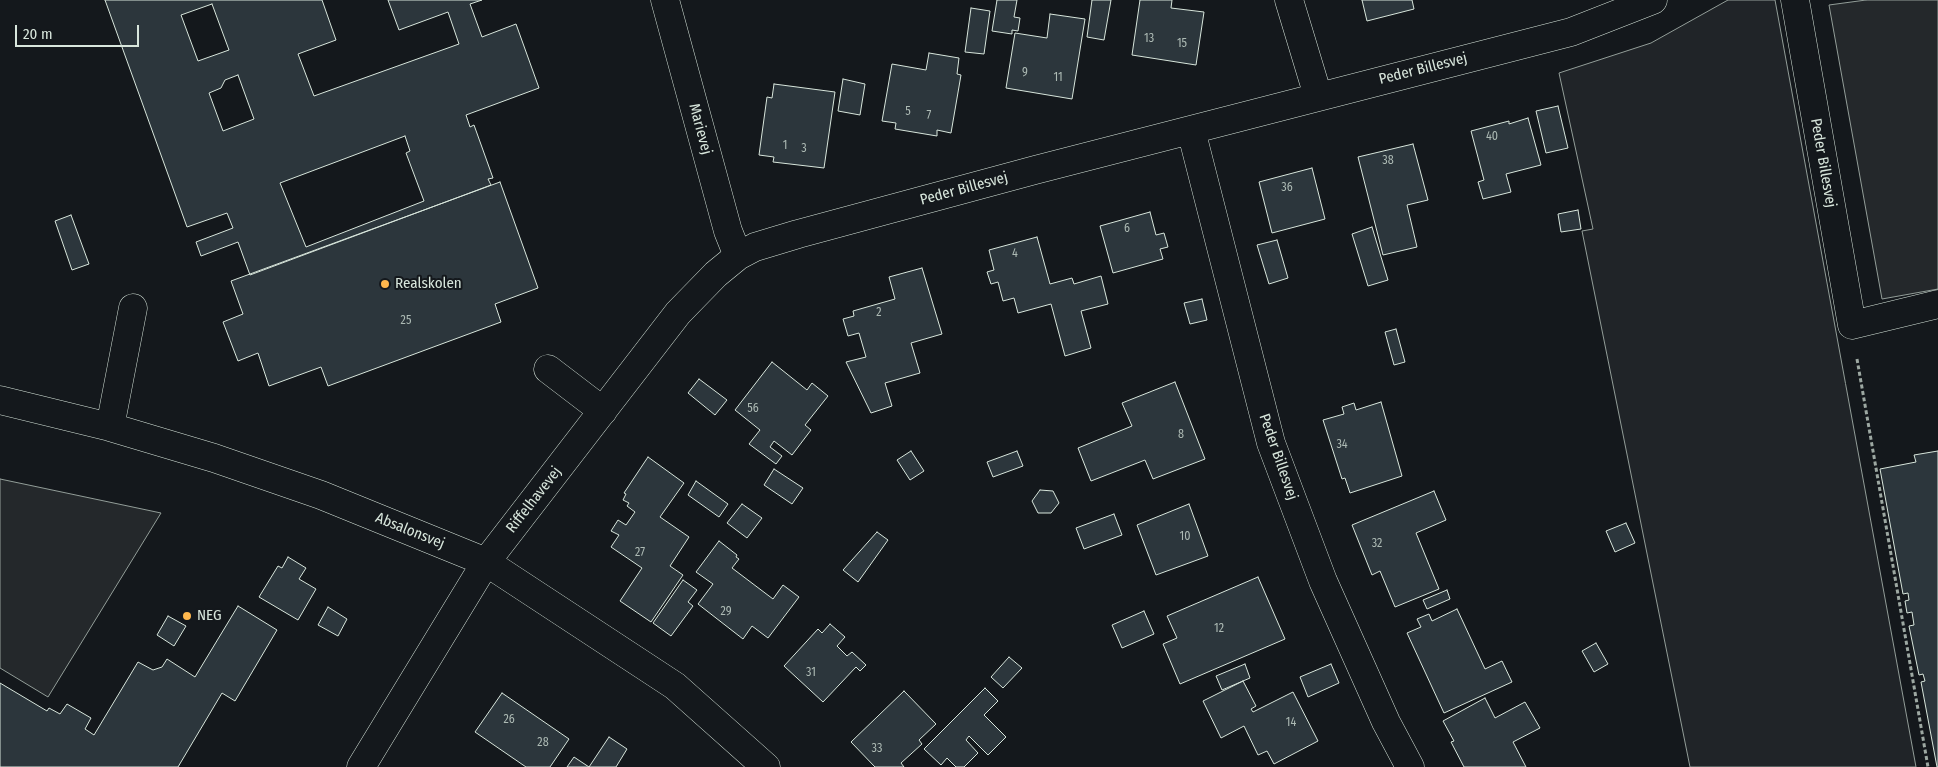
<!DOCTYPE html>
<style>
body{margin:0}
#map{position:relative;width:1938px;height:767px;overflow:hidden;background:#14181c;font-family:"Fira Sans Condensed",sans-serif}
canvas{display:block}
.scale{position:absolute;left:15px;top:25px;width:124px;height:22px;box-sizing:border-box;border:2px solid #d8e6dc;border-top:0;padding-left:6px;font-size:15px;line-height:18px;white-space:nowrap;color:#d8e6dc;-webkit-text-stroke:4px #14181c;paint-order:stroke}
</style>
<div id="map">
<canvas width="1938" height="767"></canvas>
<div class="scale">20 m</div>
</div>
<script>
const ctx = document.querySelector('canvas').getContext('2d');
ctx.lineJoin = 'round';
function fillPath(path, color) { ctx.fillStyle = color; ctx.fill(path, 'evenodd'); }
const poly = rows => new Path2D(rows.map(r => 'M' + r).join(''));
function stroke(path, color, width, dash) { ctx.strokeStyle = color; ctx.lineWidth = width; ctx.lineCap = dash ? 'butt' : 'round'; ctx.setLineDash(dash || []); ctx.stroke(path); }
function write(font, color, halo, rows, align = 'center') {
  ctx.font = font + ' "Fira Sans Condensed",sans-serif'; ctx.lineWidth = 4; ctx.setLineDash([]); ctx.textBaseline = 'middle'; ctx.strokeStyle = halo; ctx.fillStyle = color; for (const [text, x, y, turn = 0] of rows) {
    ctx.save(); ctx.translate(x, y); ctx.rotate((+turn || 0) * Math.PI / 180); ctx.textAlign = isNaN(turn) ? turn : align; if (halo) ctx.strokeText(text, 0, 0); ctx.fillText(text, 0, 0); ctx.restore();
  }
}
const green = poly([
 [1728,0,1775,0,1916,767,1690,767,1582,231,1593,229,1559,73,1651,43,1728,0]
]);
fillPath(green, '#202428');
stroke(green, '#939e99', 1);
const parking = poly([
 [1866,0,1938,0,1938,289,1882,299,1829,5,1866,0],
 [0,479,161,513,48,697,0,668,0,479]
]);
fillPath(parking, '#24282b');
stroke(parking, '#939e99', 1);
const building = poly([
 [105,0,322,0,336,40,298,54,314,96,459,44,448,12,399,30,388,0,482,0,470,4,482,37,516,24,539,88,466,115,470,127,474,125,493,178,488,179,491,185,250,275,238,242,201,256,196,242,233,228,227,213,187,227,105,0],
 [212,4,229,50,198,61,181,15,212,4],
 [238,75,254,119,223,131,209,93,221,88,225,80,238,75],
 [405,136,410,151,406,153,424,201,306,247,280,183,405,136],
 [997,0,1017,0,1014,17,1020,18,1018,31,1012,30,1012,34,992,31,997,0],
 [1092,0,1111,0,1104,40,1087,37,1092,0],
 [1140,0,1172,0,1171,8,1204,12,1196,65,1132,55,1140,0],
 [1362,0,1412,0,1414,9,1367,21,1362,0],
 [971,8,990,11,984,54,965,52,971,8],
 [1050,14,1085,19,1072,99,1006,88,1015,33,1047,38,1050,14],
 [929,53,959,58,957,74,961,75,951,133,937,130,937,136,895,129,896,123,882,121,892,64,926,70,929,53],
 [843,79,865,84,860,115,838,111,843,79],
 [774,84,835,92,824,168,773,162,774,157,759,155,767,97,772,98,774,84],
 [1558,106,1568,148,1546,153,1536,111,1558,106],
 [1528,118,1541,165,1506,174,1511,192,1483,199,1478,182,1484,180,1471,131,1509,121,1509,124,1528,118],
 [1413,144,1428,200,1407,205,1417,247,1383,255,1358,157,1413,144],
 [1312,168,1325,219,1272,233,1259,182,1312,168],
 [500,182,538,288,495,304,501,322,328,386,321,367,269,386,258,353,238,361,223,322,243,314,231,281,500,182],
 [1578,210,1581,229,1561,232,1558,214,1578,210],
 [1150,212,1156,235,1164,233,1168,247,1160,249,1163,259,1113,273,1100,226,1150,212],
 [71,215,89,264,72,270,55,221,71,215],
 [1372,227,1388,280,1368,286,1352,234,1372,227],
 [1037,237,1050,284,1072,278,1074,284,1101,276,1108,304,1081,311,1091,348,1065,356,1051,304,1018,313,1014,298,1003,301,998,282,991,284,987,272,994,270,989,250,1037,237],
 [1277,240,1288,278,1269,284,1257,245,1277,240],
 [922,268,942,334,911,343,920,373,885,383,892,406,871,413,846,362,866,357,859,333,848,336,843,319,854,316,853,311,895,299,889,277,922,268],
 [1202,299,1207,320,1190,324,1184,303,1202,299],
 [1396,329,1405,362,1394,365,1385,332,1396,329],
 [772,362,807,390,812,383,828,396,805,425,811,430,792,455,774,441,770,447,782,456,776,464,749,444,760,430,735,410,772,362],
 [699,379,727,400,715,415,688,393,699,379],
 [1175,382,1205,459,1153,479,1145,460,1091,481,1078,448,1132,426,1122,403,1175,382],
 [1381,402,1402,476,1350,493,1345,478,1342,479,1323,420,1344,414,1342,407,1354,403,1356,410,1381,402],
 [911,451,924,471,910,480,897,460,911,451],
 [1017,451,1023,466,993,477,987,462,1017,451],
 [1938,451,1938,767,1937,767,1921,682,1925,681,1923,674,1919,675,1909,626,1914,625,1912,612,1907,613,1905,601,1909,600,1908,593,1903,594,1880,469,1916,462,1914,455,1938,451],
 [648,457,684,483,660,517,689,537,670,566,683,575,651,622,620,601,642,568,611,547,619,535,611,531,618,520,626,525,635,512,627,506,629,503,623,500,626,494,624,493,648,457],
 [774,469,803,488,792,504,764,485,774,469],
 [696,481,728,504,719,517,688,495,696,481],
 [1040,490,1053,491,1059,503,1051,513,1038,513,1032,501,1040,490],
 [1434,491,1446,520,1416,533,1439,589,1395,607,1380,571,1372,575,1352,525,1434,491],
 [742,504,762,518,747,538,727,523,742,504],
 [1189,504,1208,556,1156,575,1137,525,1189,504],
 [1114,514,1122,535,1084,549,1076,528,1114,514],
 [1626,523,1635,543,1615,552,1606,531,1626,523],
 [877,532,888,540,858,582,843,570,877,532],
 [719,541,737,555,736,557,739,559,732,568,773,599,783,585,799,597,768,638,752,626,743,639,698,604,713,584,696,572,719,541],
 [288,557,306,568,299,579,316,589,298,620,259,597,278,566,282,568,288,557],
 [1258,577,1285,639,1180,684,1163,644,1177,638,1167,616,1258,577],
 [683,580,697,590,688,602,693,606,671,636,653,623,683,580],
 [1447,590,1450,599,1427,609,1423,600,1447,590],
 [238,606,277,630,235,701,222,693,178,767,0,767,0,683,47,711,49,708,60,714,67,704,91,718,85,729,94,735,138,662,153,670,162,667,167,659,195,677,238,606],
 [328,607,347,619,338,636,318,625,328,607],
 [1457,609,1485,669,1502,661,1512,682,1444,713,1407,633,1421,627,1417,619,1429,614,1432,621,1457,609],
 [1144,611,1154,634,1122,648,1112,625,1144,611],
 [168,616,186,626,174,646,157,635,168,616],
 [830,624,845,637,837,646,847,656,852,652,866,665,860,671,856,667,823,702,784,666,818,629,822,633,830,624],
 [1596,643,1608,664,1594,672,1582,651,1596,643],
 [1009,657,1022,668,1003,688,991,677,1009,657],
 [1245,664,1250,678,1222,690,1216,676,1245,664],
 [1331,664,1339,683,1308,697,1300,677,1331,664],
 [1243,681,1256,706,1251,709,1253,712,1293,692,1318,741,1274,764,1267,751,1258,755,1244,726,1221,738,1203,701,1243,681],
 [985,688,998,701,984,715,1006,737,988,755,969,736,966,740,978,753,964,767,956,767,947,758,941,765,924,749,985,688],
 [904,691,936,724,919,740,922,744,901,763,904,767,875,767,851,742,904,691],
 [502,693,569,739,550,767,526,767,475,732,502,693],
 [1485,698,1495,718,1525,702,1540,728,1513,742,1526,767,1464,767,1451,742,1454,741,1443,721,1485,698],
 [609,737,627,749,616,767,567,767,574,757,589,767,609,737]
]);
fillPath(building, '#2c363c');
stroke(building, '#d8e6dc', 1);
const minor = poly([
 [665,0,728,231,738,256],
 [1289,0,1318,96],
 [1795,0,1852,325,1938,304],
 [1191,130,1271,443,1323,581,1386,722,1410,767],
 [548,369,603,411],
 [0,400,110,427,214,458,321,495,486,562,675,686,766,767],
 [110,427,133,308],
 [361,767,486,562,678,313,716,274,738,256,755,247,798,234,1035,170,1571,32,1653,0]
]);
stroke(minor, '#d8e6dc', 29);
stroke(poly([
 [1857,359,1928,767]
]), '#9da8a2', 3, [4, 2.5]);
stroke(minor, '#14181c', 28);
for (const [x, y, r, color] of [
 [385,284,5,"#ffb74d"],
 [187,616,5,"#ffb74d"]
]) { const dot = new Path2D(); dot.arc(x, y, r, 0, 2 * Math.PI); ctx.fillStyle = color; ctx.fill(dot); stroke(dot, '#14181c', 2); }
write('12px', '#adbab4', null, [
 ["13",1149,39],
 ["15",1182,44],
 ["9",1025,73],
 ["11",1058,78],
 ["5",908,112],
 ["7",929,116],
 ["40",1492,137],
 ["1",785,146],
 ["3",804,149],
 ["38",1388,161],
 ["36",1287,188],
 ["6",1127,229],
 ["4",1015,254],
 ["2",879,313],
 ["25",406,321],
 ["56",753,409],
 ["8",1181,435],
 ["34",1342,445],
 ["10",1185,537],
 ["32",1377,544],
 ["27",640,553],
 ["29",726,612],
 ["12",1219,629],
 ["31",811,673],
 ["26",509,720],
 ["14",1291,723],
 ["28",543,743],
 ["33",877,749]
]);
write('15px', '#d8e6dc', '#14181c', [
 ["Peder Billesvej",1423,69,-14],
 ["Marievej",700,129,75],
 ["Peder Billesvej",1823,163,80],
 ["Peder Billesvej",964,189,-15],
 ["Peder Billesvej",1278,457,71],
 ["Riffelhavevej",534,500,-52],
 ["Absalonsvej",410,531,22]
]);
write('15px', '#d8e6dc', '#14181c', [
 ["Realskolen",395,284],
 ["NEG",197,616]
], 'left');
</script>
